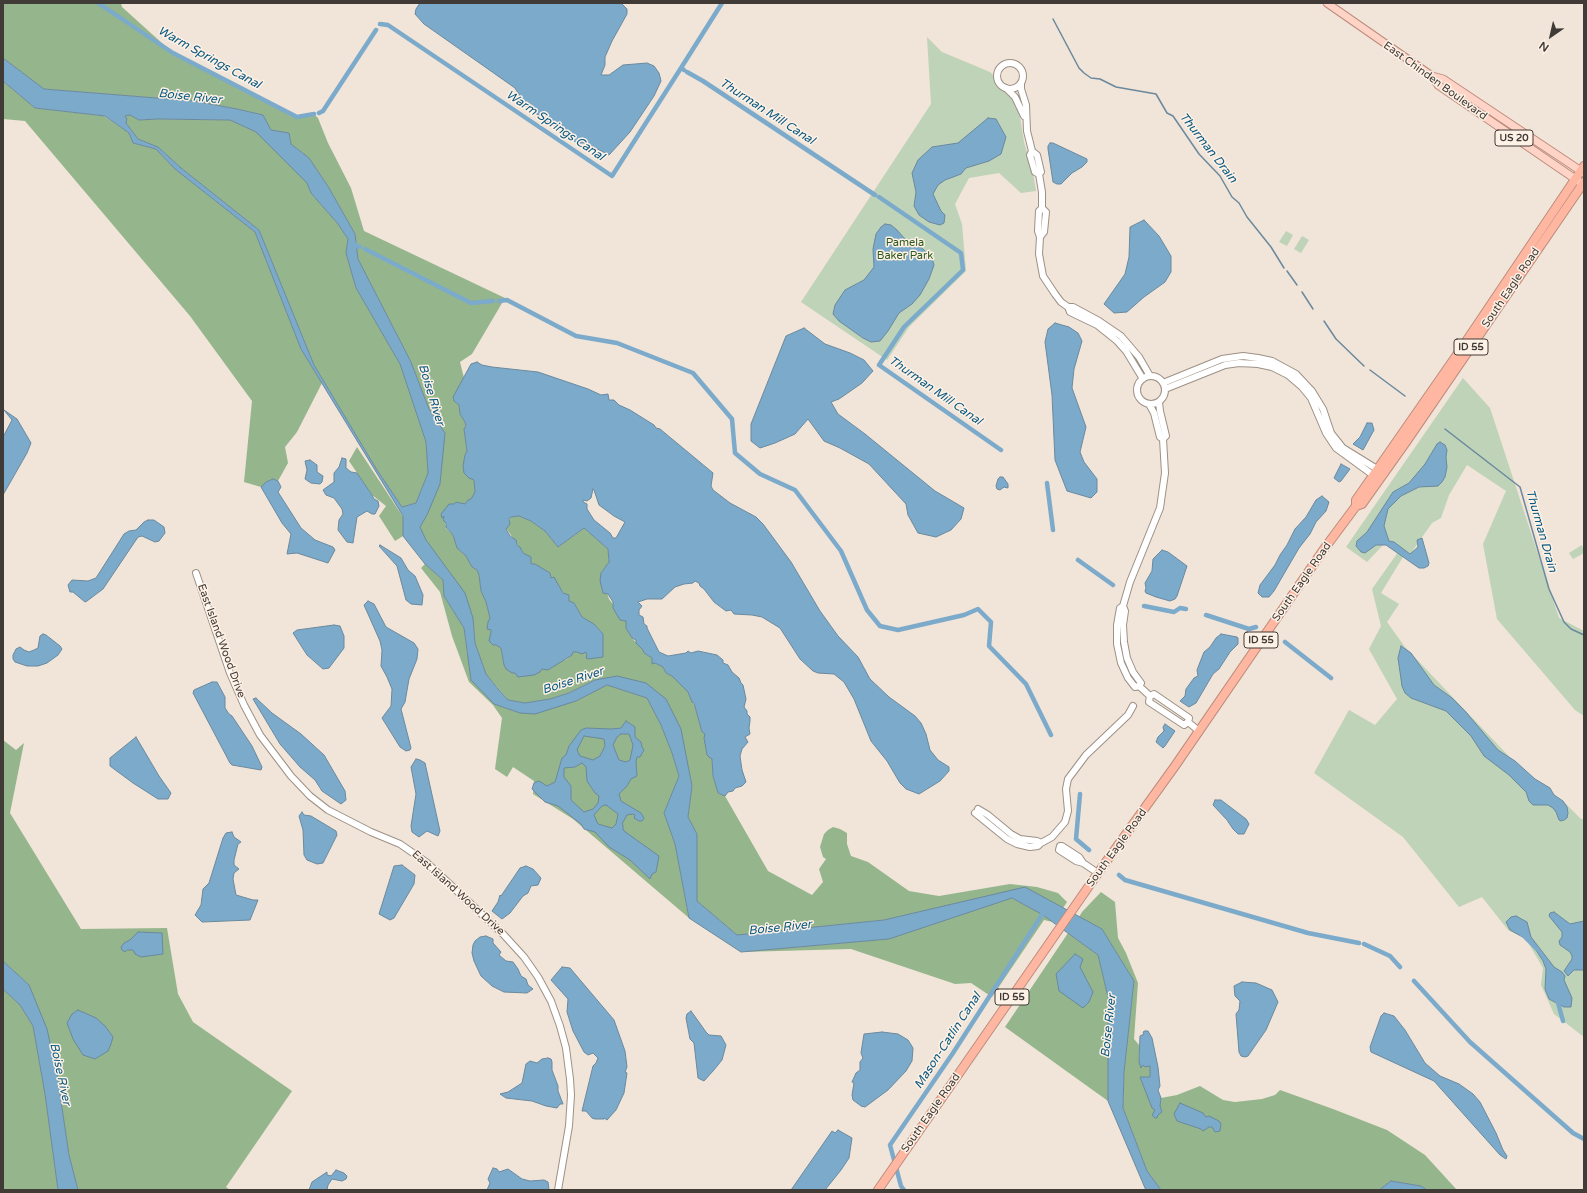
<!DOCTYPE html>
<style>
body{margin:0}
#map{position:relative;width:1587px;height:1193px;overflow:hidden;background:#f1e4d8;font-family:"Varela Round",sans-serif}
canvas{display:block}
.frame{position:absolute;inset:0;border:4px solid #403b37;pointer-events:none}
.north{position:absolute;left:1531px;top:16px;width:40px;height:40px;-webkit-text-stroke:3px #fef1e5;paint-order:stroke;rotate:214deg;font-size:11px;font-weight:700;line-height:16px;text-align:center;color:#403b37}
.north::after{content:'';display:block;margin:auto;width:14px;height:18px;background:#403b37;clip-path:polygon(50% 0,100% 100%,50% 72%,0 100%)}
</style>
<div id="map">
<canvas width="1587" height="1193"></canvas>
<div class="frame"></div>
<div class="north">N</div>
</div>
<script>
const ctx = document.querySelector('canvas').getContext('2d');
ctx.lineJoin = 'round';
function fillPath(path, color) { ctx.fillStyle = color; ctx.fill(path, 'evenodd'); }
const poly = rows => new Path2D(rows.map(r => 'M' + r).join(''));
function stroke(path, color, width, dash) { ctx.strokeStyle = color; ctx.lineWidth = width; ctx.lineCap = dash ? 'butt' : 'round'; ctx.setLineDash(dash || []); ctx.stroke(path); }
function write(font, color, halo, rows, align = 'center') {
  ctx.font = font + ' "Varela Round",sans-serif'; ctx.lineWidth = 3; ctx.setLineDash([]); ctx.textBaseline = 'middle'; ctx.strokeStyle = halo; ctx.fillStyle = color; for (const [text, x, y, turn = 0] of rows) {
    ctx.save(); ctx.translate(x, y); ctx.rotate((+turn || 0) * Math.PI / 180); ctx.textAlign = isNaN(turn) ? turn : align; if (halo) ctx.strokeText(text, 0, 0); ctx.fillText(text, 0, 0); ctx.restore();
  }
}
fillPath(poly([
 [927,37,942,52,990,72,994,76,999,86,1012,97,1019,111,1024,142,1033,173,1036,191,1021,193,999,173,969,178,955,204,962,224,966,271,909,327,887,360,801,302,931,104],
 [1286,231,1293,235,1287,246,1279,242],
 [1302,236,1309,240,1301,253,1294,249],
 [1463,378,1490,408,1559,618,1584,631,1584,716,1575,710,1497,619,1483,544,1506,491,1467,465,1449,495,1441,518,1432,523,1411,553,1403,557,1381,593,1399,604,1387,622,1405,647,1520,768,1564,802,1581,819,1584,819,1584,1037,1554,1014,1541,985,1543,968,1526,939,1508,930,1482,897,1459,907,1403,837,1314,773,1349,710,1375,725,1397,699,1369,649,1381,626,1372,589,1401,548,1384,544,1367,562,1346,547],
 [1582,545,1584,553,1573,559,1569,553]
]), '#bed3b8');
fillPath(poly([
 [3,3,121,3,122,7,173,53,297,117,314,114,318,118,328,143,351,188,364,231,505,298,472,354,460,362,464,378,454,401,459,405,460,414,465,422,466,427,464,429,467,451,465,455,464,473,474,480,475,492,471,499,465,504,454,504,446,508,444,515,446,528,453,535,457,548,466,556,472,567,477,570,479,575,481,591,486,602,490,618,491,632,496,645,501,648,504,665,515,673,542,669,567,659,573,652,586,652,587,655,603,634,594,624,582,617,574,603,569,601,556,582,531,564,506,528,511,517,519,516,531,521,545,531,558,547,584,528,608,549,609,562,601,573,609,599,626,621,626,628,632,638,643,650,644,653,652,658,655,663,663,667,666,673,672,676,688,692,695,707,702,732,705,734,707,755,712,758,713,776,718,793,725,796,768,871,812,895,823,882,819,869,826,859,823,857,820,847,824,834,828,830,833,827,840,829,847,833,847,844,851,856,868,862,909,891,939,896,1010,884,1037,887,1058,893,1067,902,1063,908,1025,888,884,920,737,935,697,901,697,834,688,817,692,786,686,759,666,699,595,680,569,693,550,699,525,703,508,700,486,674,475,643,473,618,426,540,419,526,427,515,445,433,429,409,411,362,358,259,355,234,329,188,309,158,291,144,289,133,271,130,263,115,237,109,194,101,44,89,3,58],
 [3,81,35,108,104,116,129,133,133,143,156,149,175,169,255,232,301,349,322,383,297,432,285,447,288,463,278,481,273,479,266,482,261,487,244,482,252,401,190,316,25,121,3,119],
 [130,115,139,120,158,119,230,120,256,132,307,183,311,193,338,224,348,239,346,253,356,288,400,364,426,442,428,473,416,503,402,507,377,470,314,365,259,230,181,168,158,147,138,139,126,123,125,116],
 [357,447,403,517,403,536,395,541,379,516,386,506,372,495,349,461],
 [425,564,443,580,444,596,464,628,467,653,494,704,520,713,576,701,607,685,647,698,661,725,672,753,679,776,664,813,675,844,689,918,573,819,533,794,534,781,513,767,507,777,495,769,502,718,493,705,469,682,452,636,440,592,421,568],
 [3,740,16,750,24,743,10,813,81,929,167,928,178,994,193,1022,292,1091,226,1187,230,1190,78,1190,69,1155,57,1074,29,985,3,961],
 [1101,892,1115,902,1118,938,1126,953,1138,983,1134,1039,1139,1045,1139,1062,1143,1065,1150,1066,1150,1077,1140,1077,1158,1115,1161,1098,1177,1095,1200,1086,1223,1100,1235,1102,1262,1099,1275,1095,1280,1090,1333,1109,1387,1130,1425,1155,1457,1190,1427,1190,1421,1186,1391,1181,1379,1190,1161,1190,1147,1171,1123,1108,1124,1072,1134,981,1102,929,1079,917,1082,912],
 [1012,898,1043,915,1053,922,1044,920,992,997,971,983,955,984,851,949,741,952,889,939],
 [1068,933,1098,955,1108,997,1108,1101,1005,1027],
 [3,989,20,1005,33,1026,45,1094,58,1190,3,1190]
]), '#95b68c');
const water = poly([
 [420,3,621,3,627,9,627,14,612,41,605,57,605,65,601,75,609,75,623,65,647,63,654,66,659,73,661,81,654,96,630,132,609,155,586,143,577,143,520,102,520,96,515,88,424,24,415,14,416,9,420,3],
 [3,58,44,89,194,101,237,109,263,115,271,130,289,133,291,144,309,158,329,188,355,234,358,259,411,362,429,409,445,433,440,484,427,515,420,527,426,540,465,593,473,618,475,643,486,674,498,689,508,700,525,703,550,699,569,693,595,680,617,676,646,683,666,699,681,729,692,786,688,817,697,834,697,901,737,935,884,920,1025,887,1102,929,1134,981,1124,1072,1123,1108,1147,1171,1161,1190,1146,1190,1145,1188,1108,1101,1108,997,1098,955,1043,915,1012,898,889,939,741,952,689,918,675,844,664,813,679,776,672,753,661,725,647,698,607,685,576,701,535,714,520,713,494,704,471,680,464,628,444,596,443,580,425,564,403,536,403,516,301,349,255,232,175,169,156,149,133,143,129,133,105,116,35,108,3,81,3,58],
 [130,115,139,120,158,119,230,120,256,132,307,183,311,193,338,224,348,239,346,253,356,288,400,364,426,442,428,473,416,503,402,507,377,470,314,365,259,230,181,168,158,147,138,139,126,123,127,119,125,116,130,115],
 [988,118,996,119,1006,137,1001,154,989,161,966,168,961,174,945,180,938,185,933,194,941,211,945,215,944,223,940,225,929,222,919,215,914,206,916,192,912,173,918,160,932,147,958,143,988,118],
 [1050,143,1053,143,1087,159,1087,162,1082,167,1072,173,1061,184,1057,184,1053,182,1048,149,1048,146,1050,143],
 [1144,220,1159,236,1171,256,1171,272,1165,282,1144,297,1127,312,1114,313,1104,304,1125,274,1129,257,1130,227,1144,220],
 [885,224,891,225,897,230,904,238,923,249,932,258,934,265,929,279,920,295,912,304,899,313,888,331,880,341,871,342,863,338,839,321,833,314,835,305,845,290,864,280,874,267,873,249,876,234,881,227,885,224],
 [1055,323,1069,327,1078,333,1082,341,1074,369,1072,388,1086,427,1080,452,1084,462,1097,479,1097,492,1091,498,1067,491,1055,460,1052,395,1045,342,1048,329,1055,323],
 [804,328,825,344,850,353,864,360,873,371,862,383,839,399,831,402,838,414,865,434,935,491,964,508,961,519,951,530,936,537,918,533,908,515,906,504,869,464,840,448,824,441,808,419,795,434,775,443,760,448,751,441,751,424,786,336,804,328],
 [477,362,482,365,492,367,538,372,588,389,601,395,608,394,609,400,614,400,619,405,630,410,654,425,656,428,660,429,713,473,711,486,713,490,730,503,756,517,763,524,791,562,820,611,838,636,858,657,870,679,889,697,915,716,921,723,926,734,930,750,938,760,949,767,949,771,940,781,919,794,906,789,900,783,887,761,871,741,854,699,844,682,834,674,818,673,813,671,800,659,780,628,762,617,752,615,734,614,731,610,726,611,714,602,704,589,700,586,699,583,695,581,693,583,684,584,675,587,662,599,647,599,638,602,642,606,639,610,639,615,643,617,644,624,647,626,647,628,659,652,668,656,686,653,688,651,691,653,698,651,717,655,723,660,723,663,728,665,732,672,739,678,741,683,743,685,746,699,744,707,747,711,747,714,750,717,750,721,749,728,750,734,745,737,748,742,742,749,740,756,742,770,746,782,742,786,735,788,733,791,728,792,725,796,718,793,713,776,712,759,709,757,707,755,704,738,705,734,702,732,694,703,692,702,688,692,672,676,666,673,663,667,655,663,652,664,652,658,644,653,643,650,636,643,636,640,632,638,626,628,626,621,620,620,613,608,613,602,608,594,603,593,600,581,601,573,609,562,608,549,584,528,558,547,545,531,531,521,519,516,511,517,509,519,510,524,506,529,510,536,516,540,517,545,520,547,523,553,531,557,531,564,535,564,550,573,551,578,554,577,563,593,569,595,569,601,574,603,582,617,594,624,603,634,603,657,588,659,586,658,587,655,586,652,582,654,577,652,573,652,572,655,548,670,542,669,540,672,534,675,518,677,515,673,512,673,506,669,504,665,501,648,496,645,493,645,489,641,491,632,491,630,487,629,488,622,490,618,486,602,481,591,479,575,477,570,472,567,466,556,457,548,453,535,446,527,446,523,443,520,444,516,442,518,441,514,449,504,454,504,456,502,465,504,468,500,471,499,475,492,474,480,469,478,464,473,463,466,465,455,467,451,464,429,466,426,465,422,460,414,459,405,454,401,453,397,471,364,477,362],
 [593,489,594,490,599,505,614,516,625,522,616,538,613,538,610,533,594,520,587,509,587,504,583,502,583,500,587,501,591,498,593,489],
 [4,410,17,419,31,443,27,453,3,495,3,437,12,420,4,410],
 [1367,423,1372,423,1374,430,1363,450,1353,444,1360,437,1367,423],
 [1440,442,1445,445,1447,450,1446,457,1447,467,1445,477,1442,482,1438,486,1419,487,1401,496,1388,509,1384,526,1389,541,1394,542,1410,554,1418,547,1417,540,1422,538,1429,563,1428,566,1424,568,1419,568,1386,545,1376,545,1365,553,1361,552,1356,546,1357,541,1367,532,1393,492,1409,483,1425,464,1437,444,1440,442],
 [342,458,346,459,346,468,351,472,357,473,372,495,374,499,378,501,379,506,375,514,372,514,367,511,357,517,353,543,347,542,338,530,339,520,343,514,342,509,334,498,326,495,323,490,334,482,334,473,339,467,342,458],
 [310,460,317,465,317,472,323,476,322,482,320,484,311,483,305,479,307,470,305,461,310,460],
 [1341,464,1350,469,1341,481,1339,482,1334,478,1341,464],
 [1000,477,1003,477,1008,484,1008,488,1004,487,1000,490,997,489,996,486,998,479,1000,477],
 [273,479,278,481,281,487,278,492,301,528,315,540,333,547,335,550,328,563,297,553,287,554,291,534,282,523,261,487,266,482,273,479],
 [1322,496,1329,502,1326,511,1316,522,1310,534,1299,548,1274,591,1269,597,1262,597,1258,593,1260,585,1275,565,1280,555,1287,545,1295,529,1306,517,1316,500,1322,496],
 [148,520,154,520,164,527,165,533,159,541,155,542,142,536,138,537,103,589,87,601,85,602,73,592,70,592,68,585,72,580,88,581,96,578,124,534,129,531,136,530,144,522,148,520],
 [380,545,401,558,408,570,415,576,423,595,422,605,411,604,406,600,397,566,379,546,380,545],
 [1162,550,1168,552,1187,566,1177,596,1175,599,1170,601,1156,597,1146,593,1145,591,1146,588,1145,583,1152,571,1153,559,1162,550],
 [368,601,374,604,386,627,414,643,418,649,417,659,409,679,405,702,401,709,411,748,410,750,406,751,400,747,382,718,391,706,392,689,387,677,381,666,382,650,380,641,364,605,368,601],
 [334,625,340,626,344,636,344,648,329,668,323,669,307,655,293,633,297,630,334,625],
 [43,634,46,635,60,646,62,649,58,655,47,663,38,666,27,666,15,662,13,659,13,655,16,649,20,647,24,650,29,652,34,650,38,648,40,636,43,634],
 [1221,634,1237,637,1238,638,1238,644,1230,652,1219,669,1213,674,1196,703,1189,707,1180,701,1185,696,1186,689,1194,678,1198,676,1197,670,1204,652,1210,647,1216,638,1221,634],
 [1401,646,1411,653,1434,685,1452,698,1465,711,1498,750,1515,761,1535,779,1550,788,1554,795,1563,801,1567,807,1568,813,1567,818,1564,820,1561,821,1559,820,1556,812,1553,808,1548,805,1533,805,1529,801,1526,792,1509,775,1484,756,1471,736,1446,711,1411,698,1405,693,1402,686,1398,658,1401,646],
 [212,682,217,682,225,697,225,708,229,714,232,716,252,746,262,767,261,770,232,765,230,763,193,693,194,690,212,682],
 [256,698,272,713,301,734,324,755,345,791,346,800,341,804,322,791,315,780,300,767,280,744,253,699,256,698],
 [626,721,635,727,635,737,641,742,642,747,644,750,640,757,637,757,636,762,637,776,631,779,627,786,619,794,621,801,641,813,644,818,642,821,639,821,634,818,635,815,633,814,627,815,622,824,623,825,623,829,624,831,659,856,656,872,652,874,650,879,630,860,609,847,595,832,584,829,581,824,558,806,545,802,532,789,534,783,536,782,539,781,547,786,555,782,562,758,566,755,569,746,581,730,586,728,612,729,621,728,626,721],
 [621,734,629,734,633,745,630,760,626,762,619,760,613,745,617,737,621,734],
 [584,736,604,739,605,746,600,756,593,760,580,756,577,750,584,736],
 [582,763,586,767,587,781,595,793,599,796,598,803,593,809,584,812,571,800,571,786,564,777,564,768,575,767,582,763],
 [606,805,618,814,616,824,612,828,598,824,594,815,602,806,606,805],
 [1165,724,1175,731,1165,746,1163,748,1156,742,1158,737,1164,731,1163,727,1165,724],
 [136,737,159,776,171,793,168,799,158,799,133,783,110,766,110,758,136,737],
 [416,759,420,760,425,763,440,831,438,836,427,831,419,837,412,832,411,826,416,794,411,767,416,759],
 [1215,800,1221,800,1246,819,1249,824,1244,834,1238,834,1233,829,1227,820,1213,805,1215,800],
 [302,812,304,815,311,816,336,831,337,835,323,863,317,864,307,860,304,855,303,830,299,816,302,812],
 [232,832,234,837,241,842,238,844,234,860,234,865,239,869,234,873,233,879,236,895,253,900,258,900,250,920,202,922,195,915,201,905,203,889,209,883,223,838,226,833,232,832],
 [402,865,415,875,414,884,394,918,390,920,379,914,394,866,402,865],
 [526,866,533,869,541,878,538,885,531,886,528,893,523,896,510,913,502,919,492,911,498,902,500,895,501,896,520,868,526,866],
 [1554,912,1570,924,1584,921,1584,970,1574,970,1568,976,1564,971,1572,959,1572,956,1570,952,1560,945,1559,941,1562,937,1562,932,1549,916,1550,913,1554,912],
 [1516,916,1527,922,1531,937,1554,967,1562,972,1565,976,1564,980,1572,998,1571,1007,1564,1007,1549,999,1545,989,1546,969,1543,961,1530,941,1510,930,1506,922,1511,917,1516,916],
 [138,932,162,933,163,954,141,957,135,954,133,950,127,950,125,952,122,950,121,947,124,943,130,940,138,932],
 [486,936,493,939,493,943,501,952,499,955,506,961,513,962,518,969,521,976,526,979,528,985,533,989,527,993,504,992,492,986,481,976,474,961,472,953,473,945,475,941,480,937,486,936],
 [1075,954,1083,959,1080,967,1093,992,1089,1002,1083,1008,1059,991,1056,974,1075,954],
 [3,961,29,985,47,1029,57,1074,69,1155,78,1190,58,1190,45,1094,33,1026,20,1005,3,989,3,961],
 [562,967,570,968,614,1020,625,1051,627,1067,625,1072,627,1073,624,1093,616,1110,607,1120,604,1118,604,1119,595,1119,592,1118,586,1111,582,1111,593,1066,596,1063,598,1058,593,1053,588,1055,584,1052,573,1031,567,1012,568,999,551,980,562,967],
 [1242,982,1256,983,1272,990,1278,1002,1266,1030,1248,1056,1245,1057,1241,1056,1239,1052,1236,1014,1239,1010,1240,1001,1235,996,1234,986,1242,982],
 [78,1010,96,1018,105,1026,113,1037,111,1044,108,1051,95,1059,83,1055,73,1039,67,1023,72,1014,78,1010],
 [691,1011,706,1032,709,1035,721,1036,726,1045,722,1060,713,1071,704,1081,698,1078,694,1043,690,1039,686,1018,687,1014,691,1011],
 [1384,1013,1394,1016,1405,1030,1425,1063,1440,1076,1459,1084,1473,1094,1480,1102,1496,1133,1503,1150,1507,1156,1506,1159,1500,1155,1434,1081,1371,1052,1370,1047,1381,1016,1384,1013],
 [1145,1031,1148,1031,1152,1038,1158,1067,1160,1086,1158,1090,1161,1098,1160,1106,1162,1112,1158,1115,1157,1118,1155,1118,1152,1115,1155,1110,1152,1108,1140,1077,1150,1077,1150,1066,1145,1067,1143,1065,1141,1068,1139,1062,1140,1036,1144,1034,1143,1032,1145,1031],
 [882,1032,898,1034,908,1040,913,1048,912,1061,906,1071,888,1090,865,1107,861,1106,853,1100,852,1095,854,1083,852,1082,856,1073,860,1070,860,1062,863,1058,861,1053,864,1034,882,1032],
 [548,1058,551,1059,552,1062,552,1070,558,1086,558,1091,563,1104,560,1104,557,1108,546,1106,532,1101,506,1098,500,1094,508,1092,522,1083,526,1064,530,1061,537,1063,542,1059,548,1058],
 [1180,1103,1203,1113,1206,1117,1209,1116,1219,1121,1221,1124,1220,1131,1215,1132,1212,1127,1209,1127,1203,1131,1201,1129,1177,1121,1174,1114,1180,1103],
 [838,1130,852,1138,849,1158,841,1170,825,1190,791,1190,832,1131,835,1133,838,1130],
 [493,1168,497,1169,499,1172,508,1169,522,1179,530,1181,544,1180,548,1182,549,1190,487,1190,490,1183,488,1179,493,1168],
 [336,1170,344,1173,347,1176,346,1179,342,1181,332,1179,328,1185,327,1190,309,1190,312,1182,327,1172,327,1175,331,1176,336,1170],
 [1391,1181,1421,1186,1427,1190,1379,1190,1391,1181]
]);
fillPath(water, '#7caaca');
stroke(water, '#6a899e', 1);
stroke(poly([
 [1053,19,1079,68,1084,73,1091,78,1100,79,1116,87,1156,94,1167,113,1173,116,1199,154,1220,176,1232,197,1239,203,1247,217,1271,247,1284,268],
 [1287,271,1297,285],
 [1302,292,1313,309],
 [1324,321,1336,339,1364,366],
 [1370,370,1405,396],
 [1445,429,1520,487,1549,589,1564,622,1571,629,1584,635]
]), '#6a899e', 1.5);
stroke(poly([
 [98,3,173,53,297,117,314,114],
 [380,24,388,25,612,176,681,68],
 [684,70,681,68,722,3],
 [687,72,703,81,875,195],
 [319,113,323,111,376,30],
 [879,197,961,253,963,270,904,327,879,365,1001,450],
 [352,243,360,247],
 [365,249,471,303,493,301],
 [499,301,507,300,576,336,617,343,693,373,732,419,735,453,760,474,795,490,841,551,867,610,880,626,898,630,964,615,978,609,991,622,989,646,1026,684,1051,735],
 [1047,483,1053,530],
 [1078,560,1113,585],
 [1144,606,1174,612,1180,608,1186,609],
 [1206,615,1249,629,1256,627],
 [1285,642,1331,678],
 [1080,794,1076,839,1089,850],
 [1119,875,1125,880,1308,933,1359,943],
 [1521,933,1537,949],
 [1364,944,1390,956,1400,967],
 [1414,981,1470,1042,1573,1133,1584,1139],
 [1557,999,1563,1021],
 [904,1190,901,1186,890,1145,953,1053,1045,910]
]), '#7caaca', 4.5);
const secondary = poly([
 '997 76a13 13 0 1 1 26 0a13 13 0 1 1-26 0Z',
 [1021,83,1021,89,1026,105,1027,131,1032,151,1030,155,1035,172,1039,174,1041,172,1037,155,1032,151],
 [1006,88,1015,97,1024,116],
 [1039,174,1042,192,1042,208,1039,211,1038,231,1040,237,1044,232,1046,212,1042,208],
 [1040,237,1039,254,1043,276,1055,294,1061,302,1068,307,1070,312,1097,325,1117,341,1126,351,1143,379],
 [1068,307,1073,307,1099,321,1121,336,1139,357,1150,376],
 '1137 390a14 14 0 1 1 28 0a14 14 0 1 1-28 0Z',
 [1163,383,1222,359,1243,356,1258,358,1272,361,1296,374,1312,391,1323,409,1331,433,1343,448,1377,469],
 [1165,389,1225,365,1239,363,1258,364,1272,367,1288,375,1302,387,1311,398,1326,433,1336,448,1373,475],
 [1159,402,1160,411,1166,436,1163,439],
 [1149,404,1154,413,1160,437,1163,439,1165,473,1160,508,1130,582,1123,606,1120,608,1117,625,1117,644,1121,663,1128,678,1135,687,1139,686,1150,696,1154,694,1189,718,1188,722,1199,731],
 [196,573,230,673,244,705,260,735,291,776,310,796,328,810,371,832,400,844,426,862,503,934,524,957,538,977,551,1001,560,1026,566,1048,570,1079,571,1095,569,1126,558,1190],
 [1123,606,1125,611,1123,625,1124,642,1127,658,1133,672,1141,683,1139,686],
 [1150,696,1149,702,1184,725,1188,722],
 [975,813,1007,839,1017,844,1030,847,1038,846,1041,843,1037,841,1020,839,1011,834,988,815,978,809],
 [1041,843,1052,837,1065,822,1068,811,1066,789,1068,779,1086,755,1128,715,1133,706],
 [1083,863,1076,861,1059,850,1060,846,1062,846,1079,857,1083,863,1098,873]
]);
const primary = poly([
 [1327,3,1432,76,1438,85,1584,185],
 [1432,76,1443,79,1584,173]
]);
const highway = poly([
 [1356,506,1356,500,1461,349,1584,166],
 [878,1190,1098,873,1175,766,1324,549,1356,506,1362,504,1406,442,1584,182]
]);
stroke(secondary, '#9d9186', 8);
stroke(primary, '#bc8c7d', 9);
stroke(highway, '#bc8c7d', 10);
stroke(secondary, '#fff', 6);
stroke(primary, '#ffd4c7', 7);
stroke(highway, '#ffb7a2', 8);
for (const [x, y, w] of [
 [1514,138,38],
 [1471,347,34],
 [1261,640,34],
 [1012,997,34]
]) { const box = new Path2D(); box.roundRect(x - w / 2, y - 8, w, 16, 3); ctx.fillStyle = '#fef1e5'; ctx.fill(box); stroke(box, '#403b37', 1); }
write('bold 10px', '#403b37', null, [
 ["US 20",1514,138],
 ["ID 55",1471,347],
 ["ID 55",1261,640],
 ["ID 55",1012,997]
]);
write('11px', '#403b37', '#fef1e5', [
 ["East Chinden Boulevard",1435,81,36],
 ["South Eagle Road",1511,288,-56],
 ["South Eagle Road",1302,582,-55],
 ["East Island Wood Drive",221,641,70],
 ["South Eagle Road",1117,848,-54],
 ["East Island Wood Drive",458,893,42],
 ["South Eagle Road",931,1113,-55]
]);
write('11px', '#2e5921', '#fef1e5', [
 ["Pamela",905,243],
 ["Baker Park",905,256]
]);
write('italic 12px', '#065882', '#fef1e5', [
 ["Warm Springs Canal",209,58,29],
 ["Boise River",190,97,6],
 ["Thurman Mill Canal",767,112,33],
 ["Warm Springs Canal",555,126,34],
 ["Thurman Drain",1208,148,52],
 ["Thurman Mill Canal",935,391,35],
 ["Boise River",431,395,73],
 ["Thurman Drain",1541,531,74],
 ["Boise River",573,681,-18],
 ["Boise River",780,928,-6],
 ["Boise River",1109,1026,-84],
 ["Mason-Catlin Canal",948,1041,-57],
 ["Boise River",60,1074,78]
]);
</script>
